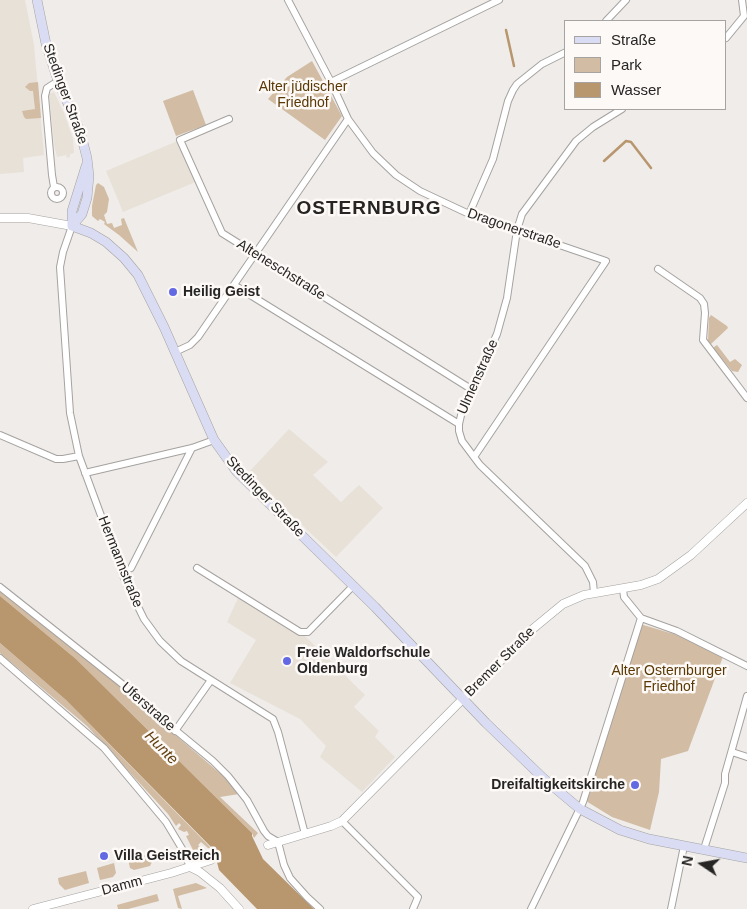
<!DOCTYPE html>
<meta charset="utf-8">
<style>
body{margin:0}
#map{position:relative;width:747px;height:909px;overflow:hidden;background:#efece9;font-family:Arial,sans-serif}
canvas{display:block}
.legend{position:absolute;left:564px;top:20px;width:162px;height:90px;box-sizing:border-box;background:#fcf9f7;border:1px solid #a6a4a3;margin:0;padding:6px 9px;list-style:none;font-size:15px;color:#262524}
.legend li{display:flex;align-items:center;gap:10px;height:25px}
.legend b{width:25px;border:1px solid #a6a4a3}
.north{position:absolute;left:677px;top:839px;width:50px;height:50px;-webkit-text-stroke:4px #fcf9f7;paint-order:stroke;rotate:282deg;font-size:14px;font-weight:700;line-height:20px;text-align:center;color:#262524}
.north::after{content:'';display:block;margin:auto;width:18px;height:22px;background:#262524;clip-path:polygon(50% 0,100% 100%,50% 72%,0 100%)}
</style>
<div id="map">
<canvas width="747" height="909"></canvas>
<ul class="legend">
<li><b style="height:6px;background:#d9dcf2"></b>Straße</li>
<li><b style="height:14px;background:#d2bca3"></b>Park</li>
<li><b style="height:14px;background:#b8966e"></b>Wasser</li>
</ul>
<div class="north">N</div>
</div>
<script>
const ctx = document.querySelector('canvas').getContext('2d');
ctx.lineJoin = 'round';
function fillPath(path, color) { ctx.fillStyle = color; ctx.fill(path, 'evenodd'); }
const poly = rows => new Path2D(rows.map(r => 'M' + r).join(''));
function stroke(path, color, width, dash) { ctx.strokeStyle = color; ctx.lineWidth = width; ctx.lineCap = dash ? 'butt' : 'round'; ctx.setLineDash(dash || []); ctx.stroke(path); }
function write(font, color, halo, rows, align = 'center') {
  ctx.font = font + ' Arial,sans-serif'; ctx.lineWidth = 5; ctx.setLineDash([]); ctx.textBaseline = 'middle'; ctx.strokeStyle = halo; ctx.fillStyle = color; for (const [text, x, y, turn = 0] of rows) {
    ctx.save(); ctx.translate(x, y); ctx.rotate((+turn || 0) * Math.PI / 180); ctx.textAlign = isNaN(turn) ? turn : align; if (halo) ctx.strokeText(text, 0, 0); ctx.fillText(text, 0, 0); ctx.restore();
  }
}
fillPath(poly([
 [0,0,25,0,34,45,44,155,23,158,24,172,0,174],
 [54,92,64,113,73,139,74,153,70,154,70,157,67,158,66,155,57,157,54,144,49,94],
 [180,140,198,181,123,212,106,171],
 [289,429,328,462,313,475,341,502,359,485,383,508,336,557,284,508,250,471],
 [238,598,304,635,365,695,354,707,379,731,375,737,395,757,362,792,320,757,326,746,300,719,230,683,256,640,227,622]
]), '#e8e1d8');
fillPath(poly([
 [312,61,342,116,325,140,268,99,287,77],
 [38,82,41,118,26,119,24,117,22,111,35,109,33,91,30,91,25,87,29,83],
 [193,90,206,125,176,136,163,101],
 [98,183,104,187,109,199,107,212,104,215,107,224,112,223,114,228,122,225,121,219,124,218,138,252,119,235,104,224,105,222,100,219,98,221,92,216,92,206,96,185],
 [711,315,727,326,728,328,711,344,708,341,709,318],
 [717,345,730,362,735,359,742,365,738,372,732,371,714,349,714,347],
 [0,590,129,693,138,703,229,781,239,794,220,797,258,833,254,838,252,833,76,659,0,596],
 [640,624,677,635,724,654,688,751,661,759,659,792,650,830,612,817,586,801],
 [0,643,66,700,212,849,208,848,201,842,198,845,203,850,194,852,186,836,189,835,187,831,184,832,178,829,181,825,179,823,176,826,168,814,87,726,0,653],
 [150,854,152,862,150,866,134,870,130,868,128,859],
 [114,863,116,873,113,877,100,880,97,868],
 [86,871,89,883,65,890,59,884,58,878],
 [196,883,207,888,178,896,182,909,178,908,173,889],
 [157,894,159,901,128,909,118,909,117,905]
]), '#d2bca3');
fillPath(poly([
 [0,596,76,659,252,833,252,836,263,859,314,909,257,909,219,870,214,850,66,700,0,643]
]), '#b8966e');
stroke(poly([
 [506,30,514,66],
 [604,161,626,141,631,142,651,168]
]), '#b8966e', 2.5);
const minor = poly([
 [288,0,331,82,348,119,373,153,396,175,420,191,469,214,606,261,474,457],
 [606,21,626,0],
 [726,38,744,16,742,0],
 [331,82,499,0],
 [229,119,180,140,222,233,471,389],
 '51 193a6 6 0 1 1 12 0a6 6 0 1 1-12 0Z',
 [54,187,52,175,45,96,47,88,58,81],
 [469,214,493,159,508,101,513,90,517,84,542,64,566,52],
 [72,226,63,252,60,267,70,413,79,456,124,578,144,619,160,641,181,661,273,719,278,732,305,834],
 [658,269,700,298,704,304,705,313,703,340,747,398],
 [234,285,459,424],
 [175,352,190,345,198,337,348,119],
 [0,435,56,459,63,459,79,456],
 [85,473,192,448,214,440],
 [131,568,192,448],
 [197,568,300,632,308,632,353,586],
 [0,587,131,691,140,701,213,761,228,776,247,800,264,831,268,836,278,842,284,865,290,878,307,897,320,909],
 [623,589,624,597,641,618],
 [594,593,593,582,585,566,480,465,462,441,459,431,459,424,462,411,497,334,507,298,517,230,522,214,576,141,593,127,622,109],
 [641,618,677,631,747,666],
 [0,658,104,748,166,822,184,852,190,867],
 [175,731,211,680],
 [732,752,747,757],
 [342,821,418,897,413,909],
 [704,849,725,783,725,774,747,696],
 [531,909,583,802,641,618],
 [671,909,684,846]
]);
const tertiary = poly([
 [0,218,28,218,72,226],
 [268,845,331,826,342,821,529,632,563,604,584,595,641,585,658,579,691,555,747,503],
 [190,867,200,872,220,888,239,909],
 [33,909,171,873,211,860]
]);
const secondary = poly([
 [37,0,46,44,58,81,80,131,87,158,89,176,87,198,82,214,72,226],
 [72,226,91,233,106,242,124,258,138,275,164,327,214,440,237,472,375,607,486,723,543,778,580,809,620,830,649,839,747,858],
 [72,226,72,211,86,166]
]);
stroke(minor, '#a5a2a0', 8);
stroke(tertiary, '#a5a2a0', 9);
stroke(secondary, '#a5a2a0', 10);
stroke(minor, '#fff', 6);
stroke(tertiary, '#fff', 8);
stroke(secondary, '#d9dcf2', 9);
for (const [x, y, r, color] of [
 [173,292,5,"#6369e2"],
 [287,661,5,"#6369e2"],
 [635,785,5,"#6369e2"],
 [104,856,5,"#6369e2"]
]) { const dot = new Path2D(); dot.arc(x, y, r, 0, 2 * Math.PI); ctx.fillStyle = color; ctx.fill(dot); stroke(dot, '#fcf9f7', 2); }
write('14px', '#5a3803', '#fcf9f7', [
 ["Alter jüdischer",303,87],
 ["Friedhof",303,103],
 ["Alter Osternburger",669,671],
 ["Friedhof",669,687]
]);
write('14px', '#262524', '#fcf9f7', [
 ["Stedinger Straße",65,94,70],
 ["Dragonerstraße",514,229,19],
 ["Alteneschstraße",281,270,32],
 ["Ulmenstraße",478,377,-66],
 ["Stedinger Straße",265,497,46],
 ["Hermannstraße",120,562,68],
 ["Bremer Straße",500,662,-45],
 ["Uferstraße",148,707,41],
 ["Damm",122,886,-15]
]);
write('bold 14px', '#262524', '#fcf9f7', [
 ["Heilig Geist",183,292],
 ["Freie Waldorfschule",297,653],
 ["Oldenburg",297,669],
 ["Dreifaltigkeitskirche",625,785,"right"],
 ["Villa GeistReich",114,856]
], 'left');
write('italic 15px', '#613f0d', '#fcf9f7', [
 ["Hunte",161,748,45]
]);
ctx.letterSpacing = '1px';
write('bold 19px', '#262524', '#fcf9f7', [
 ["OSTERNBURG",369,209]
]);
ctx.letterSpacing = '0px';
</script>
